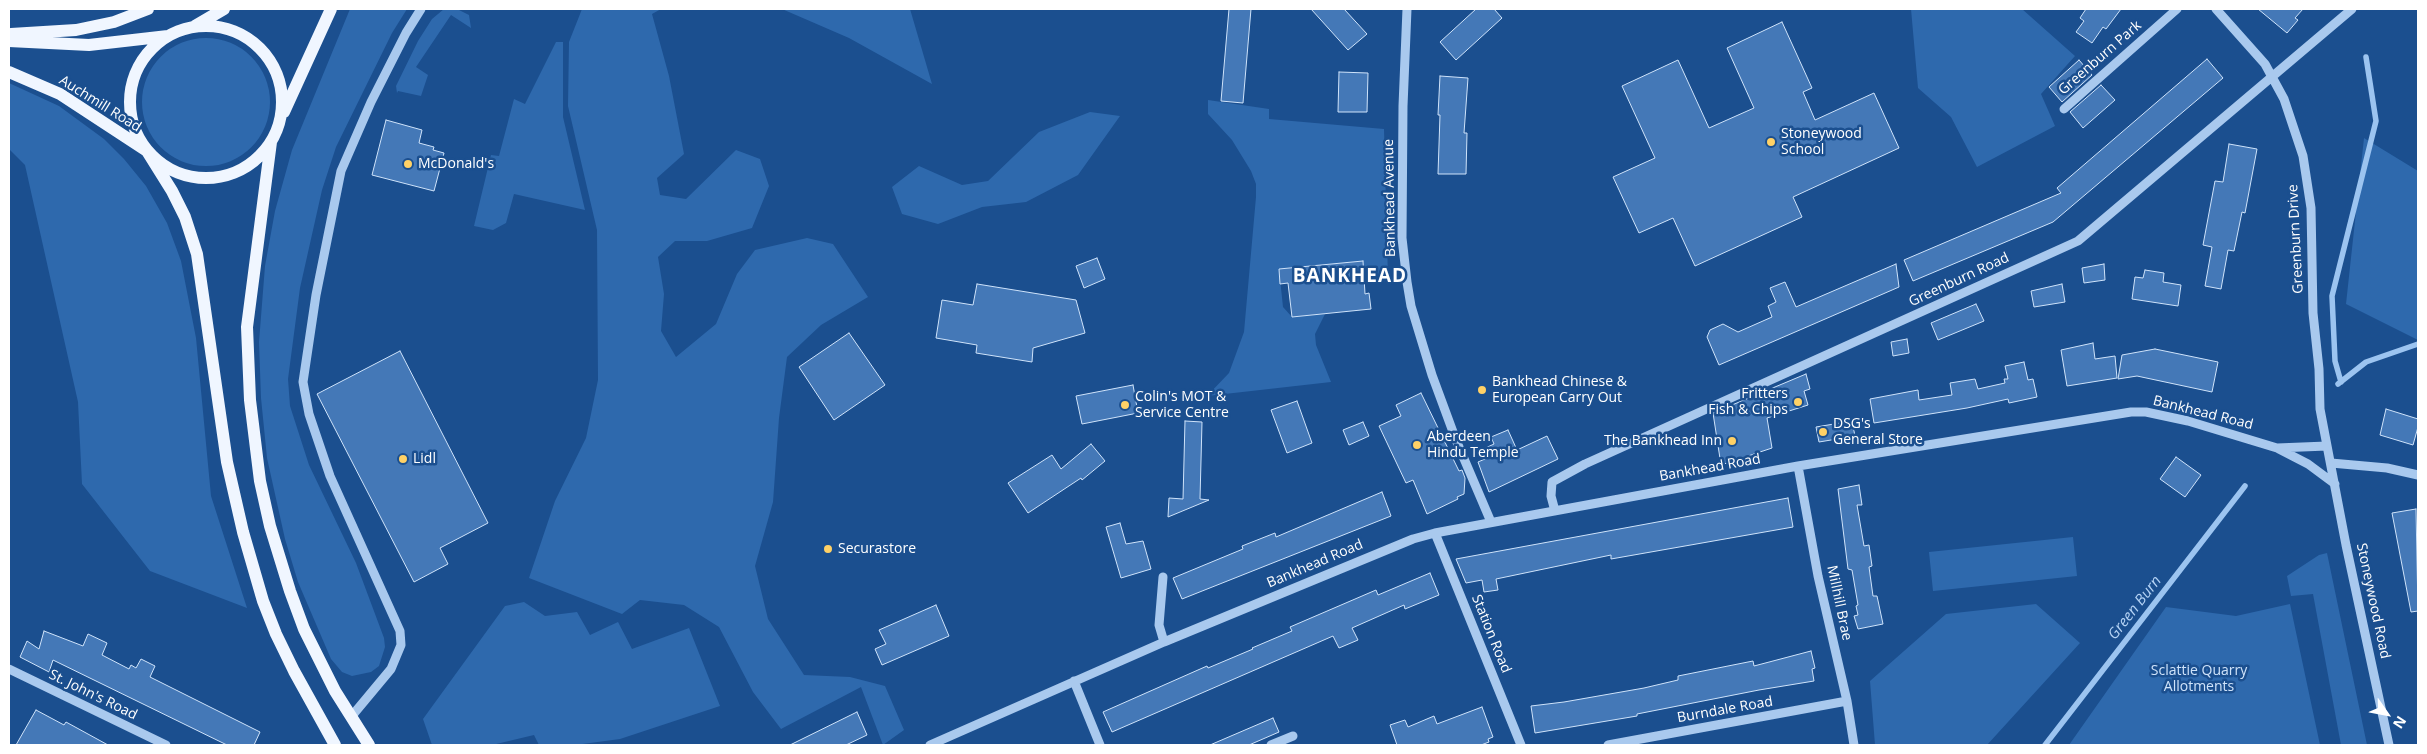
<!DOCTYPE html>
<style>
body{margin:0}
#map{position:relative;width:2427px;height:754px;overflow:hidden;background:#1b4f8f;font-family:"Open Sans",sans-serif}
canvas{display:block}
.frame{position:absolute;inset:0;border:10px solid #fff;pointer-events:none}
.north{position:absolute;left:2362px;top:689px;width:50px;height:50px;-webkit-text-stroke:4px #1b4f8f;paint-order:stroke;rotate:123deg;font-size:14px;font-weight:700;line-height:20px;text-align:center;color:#fff}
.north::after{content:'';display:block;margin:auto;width:18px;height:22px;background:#fff;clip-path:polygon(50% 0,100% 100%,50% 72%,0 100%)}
</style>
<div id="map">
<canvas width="2427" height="754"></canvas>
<div class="frame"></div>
<div class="north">N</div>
</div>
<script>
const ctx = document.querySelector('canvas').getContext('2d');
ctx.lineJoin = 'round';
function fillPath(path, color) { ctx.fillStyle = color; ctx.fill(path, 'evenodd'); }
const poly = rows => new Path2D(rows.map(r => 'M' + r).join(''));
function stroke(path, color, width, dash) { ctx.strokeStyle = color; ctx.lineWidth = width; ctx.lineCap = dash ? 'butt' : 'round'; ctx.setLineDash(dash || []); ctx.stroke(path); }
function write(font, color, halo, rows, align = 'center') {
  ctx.font = font + ' "Open Sans",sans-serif'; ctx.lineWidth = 5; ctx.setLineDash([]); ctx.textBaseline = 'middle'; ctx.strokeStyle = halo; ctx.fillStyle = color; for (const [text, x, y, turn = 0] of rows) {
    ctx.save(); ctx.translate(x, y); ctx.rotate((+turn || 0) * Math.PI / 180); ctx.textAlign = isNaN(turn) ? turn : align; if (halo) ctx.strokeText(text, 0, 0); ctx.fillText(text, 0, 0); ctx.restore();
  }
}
fillPath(poly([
 [350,9,407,9,392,33,336,147,322,190,300,288,288,379,290,406,309,465,356,563,384,638,385,647,379,666,371,672,352,676,342,672,331,659,298,582,285,539,267,458,261,398,259,342,265,266,275,211,292,150],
 [444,9,457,9,469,15,471,28,451,15,416,67,428,75,421,96,398,91,397,93,396,86,418,41,432,19],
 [582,9,661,9,652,14,669,76,684,154,657,178,660,195,686,199,736,150,760,159,769,186,752,228,707,241,675,241,658,257,664,294,661,331,676,357,716,324,737,274,755,250,807,238,833,244,868,297,821,325,787,357,779,418,773,502,755,566,768,619,804,675,850,677,885,686,904,730,883,745,861,687,781,729,753,692,719,627,684,605,640,600,622,614,529,578,555,501,586,438,598,380,597,230,568,106,569,42],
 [782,9,910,9,932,84,849,38],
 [1911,9,2022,9,2075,56,2041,94,2055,126,1977,167,1951,117,1918,88],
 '142 102a64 64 0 1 1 128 0a64 64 0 1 1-128 0Z',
 [556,42,563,42,563,117,585,210,514,194,506,223,493,230,474,226,491,155,499,156,514,99,525,104],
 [9,83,59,106,104,139,124,159,146,186,167,223,181,261,196,338,211,496,247,608,150,571,82,484,78,402,25,165,9,149],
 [1208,100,1269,109,1269,119,1384,129,1388,279,1387,281,1372,282,1364,276,1362,261,1279,269,1283,307,1292,317,1325,314,1315,334,1316,345,1331,382,1207,396,1229,373,1244,332,1256,197,1256,184,1251,171,1232,140,1208,114],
 [1090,112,1120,116,1078,175,1026,202,982,207,938,224,902,214,892,187,919,166,962,185,988,181,1039,132],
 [2364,138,2418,171,2418,340,2346,304],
 [2073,537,2077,576,1933,591,1929,552],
 [2327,553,2367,745,2341,745,2313,594,2291,596,2287,576,2319,555],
 [524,602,545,616,577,612,590,635,618,622,632,649,689,628,720,706,620,739,575,745,539,745,534,735,492,745,432,745,423,719,505,606],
 [2036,604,2080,643,1987,745,1875,745,1870,681,1946,614],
 [2290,604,2320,745,2069,745,2166,607,2236,616]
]), '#2e69ad');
stroke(poly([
 [2341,382,2335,361,2332,296,2376,121,2366,57],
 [2338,384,2366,362,2418,344],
 [2045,745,2245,486]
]), '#9cc4f0', 5.5);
const building = poly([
 [1229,9,1251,9,1243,103,1221,101,1229,9],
 [1311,9,1344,9,1367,34,1348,50,1311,9],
 [1476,9,1494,9,1502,18,1456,60,1440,42,1476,9],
 [2086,9,2121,9,2106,29,2103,27,2092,43,2076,32,2084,21,2080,18,2086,9],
 [2258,9,2303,9,2295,18,2298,20,2287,33,2258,9],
 [1782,22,1812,88,1803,92,1815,120,1874,93,1899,148,1793,197,1802,217,1695,266,1673,218,1639,233,1613,177,1655,158,1622,86,1678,60,1709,128,1754,108,1727,48,1782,22],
 [2207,59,2223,78,2053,222,1913,281,1904,260,2061,193,2057,188,2207,59],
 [2079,60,2092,75,2062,102,2049,87,2079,60],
 [1339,72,1368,73,1367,112,1338,112,1339,72],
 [1440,76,1468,78,1464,133,1467,133,1466,174,1438,174,1440,115,1438,115,1440,76],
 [2101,85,2115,100,2083,128,2070,112,2101,85],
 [386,120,422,130,419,143,434,147,433,150,444,153,434,191,372,175,386,120],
 [2229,144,2257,149,2245,213,2242,212,2234,251,2228,250,2221,289,2205,286,2212,247,2203,245,2215,181,2223,182,2229,144],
 [1097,258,1105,279,1084,288,1076,266,1097,258],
 [1363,261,1365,294,1369,293,1371,309,1292,317,1288,283,1280,284,1279,269,1363,261],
 [1896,264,1899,287,1719,365,1707,337,1710,330,1723,324,1738,332,1772,317,1768,306,1776,302,1770,288,1785,282,1796,307,1896,264],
 [2104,264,2105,280,2084,283,2082,268,2104,264],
 [2145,270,2164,273,2163,282,2181,285,2178,306,2132,299,2135,277,2143,278,2145,270],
 [977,284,1076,300,1085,333,1033,348,1032,362,976,353,977,345,936,338,942,300,973,305,977,284],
 [2062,284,2065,302,2034,307,2031,291,2062,284],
 [1976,304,1984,321,1938,340,1931,323,1976,304],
 [849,333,885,385,834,420,799,367,849,333],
 [1907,339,1909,353,1893,356,1891,342,1907,339],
 [2093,343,2095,359,2115,356,2117,378,2067,386,2061,350,2093,343],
 [2155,349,2218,362,2212,392,2137,376,2118,379,2122,355,2155,349],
 [400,351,488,523,440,548,448,564,414,582,317,394,400,351],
 [2024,362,2028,380,2033,379,2037,397,2009,403,2008,399,1967,408,1874,423,1870,399,1918,390,1919,400,1952,395,1950,383,1975,379,1978,389,2005,383,2004,379,2008,379,2005,366,2024,362],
 [1806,374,1810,389,1804,391,1808,405,1767,418,1772,448,1721,465,1713,413,1806,374],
 [1133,385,1138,413,1082,424,1076,396,1133,385],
 [1421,393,1459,471,1462,470,1465,478,1464,494,1457,497,1458,499,1427,514,1413,480,1406,483,1379,426,1401,416,1396,405,1421,393],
 [1297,401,1312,443,1287,453,1271,410,1297,401],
 [2386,409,2418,419,2418,427,2413,445,2380,435,2386,409],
 [1185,421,1202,422,1200,499,1209,500,1168,517,1169,498,1183,499,1185,421],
 [1852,421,1855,436,1819,442,1816,427,1852,421],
 [1363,422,1369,436,1349,445,1343,430,1363,422],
 [1508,430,1517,450,1547,436,1558,459,1489,492,1478,462,1485,459,1481,450,1494,444,1491,437,1508,430],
 [1091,444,1105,461,1082,480,1081,478,1028,513,1008,483,1052,455,1061,469,1091,444],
 [2176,457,2201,475,2185,497,2160,479,2176,457],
 [1859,485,1862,505,1857,505,1864,546,1869,545,1872,566,1869,567,1873,596,1877,596,1883,624,1858,629,1854,616,1858,615,1856,606,1858,605,1852,570,1848,569,1838,489,1859,485],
 [1382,492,1391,516,1182,599,1173,578,1243,549,1242,546,1275,533,1276,537,1382,492],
 [1788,498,1793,527,1611,559,1611,555,1496,579,1498,590,1484,592,1482,580,1466,583,1456,559,1788,498],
 [2416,509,2418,611,2411,612,2392,513,2416,509],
 [1120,523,1126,544,1143,541,1151,569,1121,578,1106,527,1120,523],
 [1430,573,1439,595,1405,609,1404,605,1352,628,1358,640,1339,648,1333,636,1112,732,1103,712,1207,666,1208,668,1253,649,1252,648,1292,631,1290,627,1376,590,1378,595,1430,573],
 [936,605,949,636,882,665,875,649,886,644,879,630,936,605],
 [44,631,83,646,88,634,107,643,102,655,129,669,131,665,136,668,141,659,155,666,150,677,260,732,254,745,227,745,53,660,49,672,20,657,27,641,39,649,44,631],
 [1811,651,1815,668,1812,669,1814,681,1759,690,1637,714,1637,716,1535,733,1531,706,1564,702,1644,688,1678,680,1678,676,1753,661,1754,666,1811,651],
 [1482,707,1493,737,1488,739,1489,742,1481,745,1397,745,1390,725,1405,720,1408,727,1434,716,1437,724,1482,707],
 [36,710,64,725,66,722,108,745,16,745,36,710],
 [857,712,867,735,846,745,790,745,857,712],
 [1273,718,1279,732,1249,745,1210,745,1273,718]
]);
fillPath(building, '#4478b7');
stroke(building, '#cfe3fa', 1);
stroke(poly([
 [1407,9,1403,106,1402,238,1407,282,1411,306,1432,375,1456,440,1491,522],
 [2216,9,2265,64,2284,99,2303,156,2311,208,2313,313,2319,369,2320,409,2346,545,2389,745],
 [2064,109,2177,9],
 [2277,448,2327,446],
 [2331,463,2387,468,2418,475],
 [1798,466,1818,576,1847,701,1854,745],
 [1555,511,1551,496,1552,482,1585,464,2078,241,2352,9],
 [1435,533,1521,745],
 [1163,577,1159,625,1164,642],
 [9,669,166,745],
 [1074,681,1100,745],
 [351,717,391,669,401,645,400,631,330,476,309,414,303,382,316,295,341,171,371,102,406,33,421,9],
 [930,745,1164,642,1413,539,1435,533,1798,466,2131,412,2146,412,2188,421,2277,448,2308,464,2335,484],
 [1271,745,1293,736],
 [1608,745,1847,701]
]), '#a9c9ee', 9);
stroke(poly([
 '130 102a76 76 0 1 1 152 0a76 76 0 1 1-152 0Z',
 [195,26,224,9],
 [11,34,76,30,114,22,148,9],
 [9,41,89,45,168,36],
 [9,72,60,94,147,151,172,191,185,217,197,254,227,462,243,532,263,601,276,634,294,671,335,745],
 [284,112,331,9],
 [271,142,247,327,250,400,260,481,270,526,290,591,304,629,335,691,369,745]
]), '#f0f6ff', 12);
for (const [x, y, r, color] of [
 [1771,142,5,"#ffd166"],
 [408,164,5,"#ffd166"],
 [1482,390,5,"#ffd166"],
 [1798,402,5,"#ffd166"],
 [1125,405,5,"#ffd166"],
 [1823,432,5,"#ffd166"],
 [1732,441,5,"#ffd166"],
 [1417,445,5,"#ffd166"],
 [403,459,5,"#ffd166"],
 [828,549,5,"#ffd166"]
]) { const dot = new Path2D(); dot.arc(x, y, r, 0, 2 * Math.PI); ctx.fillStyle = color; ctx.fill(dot); stroke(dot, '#1b4f8f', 2); }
write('14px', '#fff', '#1b4f8f', [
 ["Greenburn Park",2100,58,-41],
 ["Auchmill Road",100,104,32],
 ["Bankhead Avenue",1390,198,-91],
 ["Greenburn Drive",2296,239,-93],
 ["Greenburn Road",1959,280,-25],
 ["Bankhead Road",2203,413,14],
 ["Bankhead Road",1710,468,-10],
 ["Bankhead Road",1315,564,-23],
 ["Stoneywood Road",2373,601,78],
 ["Millhill Brae",1839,603,78],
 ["Station Road",1491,634,68],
 ["St. John's Road",93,695,26],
 ["Burndale Road",1725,710,-10]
]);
write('14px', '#fff', '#1b4f8f', [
 ["Stoneywood",1781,134],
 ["School",1781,150],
 ["McDonald's",418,164],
 ["Bankhead Chinese &",1492,382],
 ["European Carry Out",1492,398],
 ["Fritters",1788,394,"right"],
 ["Fish & Chips",1788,410,"right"],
 ["Colin's MOT &",1135,397],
 ["Service Centre",1135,413],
 ["DSG's",1833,424],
 ["General Store",1833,440],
 ["Aberdeen",1427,437],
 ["Hindu Temple",1427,453],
 ["The Bankhead Inn",1722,441,"right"],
 ["Lidl",413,459],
 ["Securastore",838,549]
], 'left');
write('14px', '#cfe3fa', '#1b4f8f', [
 ["Sclattie Quarry",2199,671],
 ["Allotments",2199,687]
]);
write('italic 15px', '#b5d3f5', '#1b4f8f', [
 ["Green Burn",2135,608,-52]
]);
ctx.letterSpacing = '1px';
write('bold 19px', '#fff', '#1b4f8f', [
 ["BANKHEAD",1350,277]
]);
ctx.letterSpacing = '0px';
</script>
